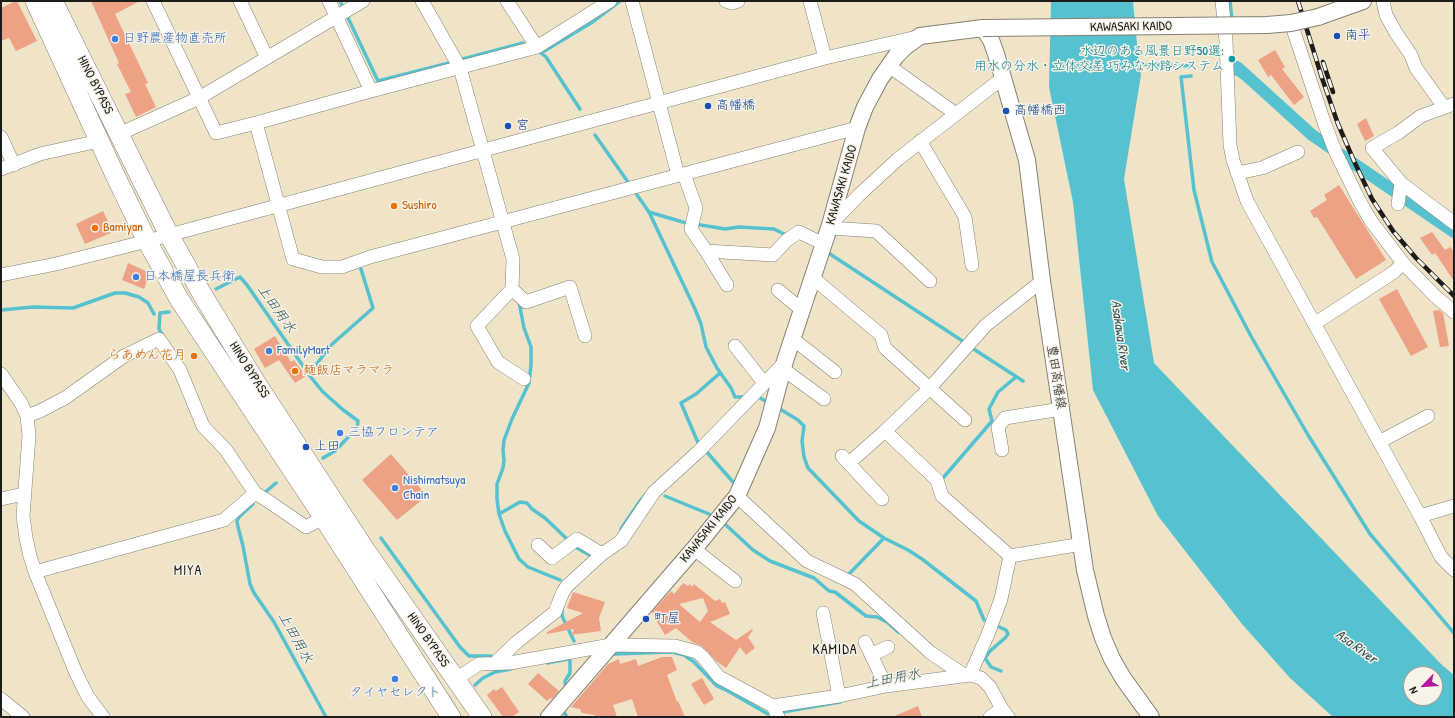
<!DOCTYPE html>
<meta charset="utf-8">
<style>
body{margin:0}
#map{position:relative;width:1455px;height:718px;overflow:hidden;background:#efe4c8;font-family:"Patrick Hand",sans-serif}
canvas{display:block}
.frame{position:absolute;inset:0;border:2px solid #1c1c1c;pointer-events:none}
.north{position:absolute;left:1403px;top:666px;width:40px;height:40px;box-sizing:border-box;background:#f7f3e8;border:1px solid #9f9d96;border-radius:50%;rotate:245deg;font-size:11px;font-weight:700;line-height:16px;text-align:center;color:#1c1c1c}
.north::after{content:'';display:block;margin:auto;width:14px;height:18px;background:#b5179e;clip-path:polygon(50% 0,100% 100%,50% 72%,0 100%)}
</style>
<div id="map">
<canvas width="1455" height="718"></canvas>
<div class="frame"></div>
<div class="north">N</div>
</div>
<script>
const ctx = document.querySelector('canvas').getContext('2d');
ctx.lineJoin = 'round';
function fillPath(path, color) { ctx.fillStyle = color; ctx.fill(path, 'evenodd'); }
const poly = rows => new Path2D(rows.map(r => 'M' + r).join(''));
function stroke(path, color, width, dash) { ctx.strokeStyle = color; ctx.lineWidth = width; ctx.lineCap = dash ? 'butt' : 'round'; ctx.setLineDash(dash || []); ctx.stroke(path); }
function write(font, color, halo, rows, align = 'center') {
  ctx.font = font + ' "Patrick Hand","Klee One",sans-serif'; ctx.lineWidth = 3; ctx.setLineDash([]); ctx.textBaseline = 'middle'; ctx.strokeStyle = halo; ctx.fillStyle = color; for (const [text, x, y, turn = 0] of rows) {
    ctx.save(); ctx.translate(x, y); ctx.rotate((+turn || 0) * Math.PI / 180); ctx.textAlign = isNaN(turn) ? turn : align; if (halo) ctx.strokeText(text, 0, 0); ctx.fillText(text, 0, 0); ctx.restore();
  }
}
fillPath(poly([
 [1051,1,1133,1,1139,65,1141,75,1124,179,1154,363,1442,665,1454,675,1454,717,1333,717,1290,678,1242,624,1158,516,1093,390,1073,202,1049,87],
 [1411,674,1435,674,1435,698,1411,698]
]), '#56c2d0');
stroke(poly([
 [340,1,378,81,449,63],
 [1230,1,1232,20],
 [463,59,523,43],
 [1136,64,1192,66],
 [1230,74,1237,74,1271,98],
 [1191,76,1181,77,1194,190,1212,262,1252,338,1308,435,1370,534,1454,633],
 [580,109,546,57,541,53,591,23,620,1],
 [595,135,628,182],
 [635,192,649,212,695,309,701,324,706,347,717,368,731,388,735,397,746,397],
 [649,212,686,223],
 [695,224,725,229,739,227,774,229,786,235],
 [827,252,964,342],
 [216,289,240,277,247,285,310,376,322,391,342,409,358,421,357,428,335,451,323,458],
 [519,302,524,328,531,347,531,365,529,383,512,419,504,440,503,450,504,461,503,468,497,484,497,499,499,514,505,531,519,559,528,567,560,580],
 [1,310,33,307,73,308,115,293,125,293,139,297,148,303,154,314],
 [163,336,159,329,160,313,169,312],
 [972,348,1023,381],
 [310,376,316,365,330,346,373,308,361,269],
 [757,396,767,402],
 [780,409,798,420,804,426,802,441,804,457,808,468,859,521,884,538,908,550,922,559,976,601,984,620],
 [699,445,681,403,696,394,720,373],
 [705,450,733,482],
 [942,481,943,478,992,421,989,409,998,392,1016,377],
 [263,494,276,483],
 [665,496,709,514],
 [253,504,239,517,237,521,238,527,243,546,250,584,254,593,274,622,326,717],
 [499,514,520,502,527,503,532,509,545,518,567,539],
 [726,525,753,550,770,561,814,578,829,591,835,592,866,616,877,617,887,622,898,632],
 [621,529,640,501,645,495],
 [381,538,460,647,469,656,491,656],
 [577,548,593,557],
 [847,576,884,538],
 [562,609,562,616,574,641],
 [997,626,1006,630,1008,634,1005,638,990,651,985,658,991,667,1001,671],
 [614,654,672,652,684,655,694,662,717,686,728,691,768,714],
 [547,663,568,659],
 [475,685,483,678,495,672,511,669],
 [566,689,565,681,570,673,570,658],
 [563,711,567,717],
 [783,712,840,702]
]), '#56c2d0', 3.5);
stroke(poly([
 [1237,67,1312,135,1454,232]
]), '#56c2d0', 12);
fillPath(poly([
 [16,1,17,1,37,41,16,51,9,38,1,41,1,8],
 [91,1,140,1,115,14,148,83,145,84,156,107,136,117,125,94,131,92,117,64,119,63],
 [1275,50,1285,67,1282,69,1304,97,1294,105,1271,75,1268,77,1258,60],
 [1366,118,1374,136,1365,141,1357,124],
 [1339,185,1386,260,1356,279,1317,217,1314,218,1310,211,1327,200,1324,195],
 [103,211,113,232,85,244,76,224],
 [1432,232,1445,250,1451,247,1454,253,1454,281,1435,253,1432,255,1420,238],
 [128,263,150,273,144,289,122,280],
 [1397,289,1428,347,1411,356,1379,299],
 [1439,310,1443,313,1449,346,1440,347,1433,311],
 [275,336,291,362,294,360,306,376,295,383,279,360,265,368,254,349],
 [391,454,427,496,397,520,362,480],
 [683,583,688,586,690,584,692,587,694,584,715,601,720,599,722,603,725,602,730,614,710,622,736,640,752,629,753,630,748,637,755,648,746,655,740,647,726,668,716,661,702,646,692,642,676,628,665,635,656,620,658,618,652,612,671,591,674,594],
 [703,598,708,611,700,622,679,604],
 [573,592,605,602,599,618,601,631,570,635,574,631,573,629,547,634,547,632,583,613,567,608],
 [662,657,672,657,677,670,667,675,677,702,678,701,685,717,638,717,632,699,613,705,617,717,596,717,595,715,582,713,580,709,571,707,608,664,619,659,620,664,636,659,638,666],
 [538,673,559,691,552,699,550,698,547,701,528,684],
 [702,678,714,699,704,705,691,684],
 [502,687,519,712,512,717,503,717,487,695,494,689,496,691],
 [918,706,922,717,892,717]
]), '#eda185');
const minor = poly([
 [153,1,216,133,256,123,371,91,329,1],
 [240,1,267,58],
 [422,1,460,68,513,259,512,289,477,326,498,362,524,379],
 [507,1,537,47],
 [632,1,678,175],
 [726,1,732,3,738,1],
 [810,1,825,58],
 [1222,1,1226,41,1230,145,1233,160,1247,201,1420,516,1441,557,1454,570],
 [1383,1,1386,15,1396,33,1411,55,1416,68,1444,107],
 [1291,23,1325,125,1336,153,1360,202,1371,221,1403,263,1435,296,1454,312],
 [889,66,956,114],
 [371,91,537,47,610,1],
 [1454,104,1421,116,1398,133,1372,148,1401,183,1454,223],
 [256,123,293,259,322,267,342,267,370,257,857,128],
 [119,134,199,98,363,1],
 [1,137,14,165],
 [920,141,965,217,972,265],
 [1,169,40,154,99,141],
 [1237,173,1262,168,1298,152],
 [684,174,696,208,691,229,706,251,773,255,787,240,799,232,824,244],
 [1398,204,1401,183],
 [830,225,859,195,898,159,1004,77],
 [829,228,876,231,930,281],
 [706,251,727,285],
 [1,275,56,264,147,241,825,58,917,37],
 [813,278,881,335,885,348,965,420],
 [1042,281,986,325,929,389,885,431,937,480,942,496,1010,556,1082,544],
 [512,289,526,302,570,287,585,336],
 [778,290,802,310],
 [1314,324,1394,272,1403,263],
 [793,339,835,372],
 [735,346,764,383],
 [783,369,824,399],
 [1,374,21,403,27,416,29,436,23,516,26,538,30,556,35,572,76,673,88,697,103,717],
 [27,416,40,411,65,398,124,356,159,339,180,370,203,426,226,450,255,493,268,501,306,527,323,518],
 [1379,442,1428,416],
 [1002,450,998,427,1005,418,1061,409],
 [842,456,882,499],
 [849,463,885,431],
 [737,496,807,561,855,584,931,653,964,675],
 [1,499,24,494],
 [1420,516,1454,506],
 [538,545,552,558,577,539,602,554],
 [694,549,735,581],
 [35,572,224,520,255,493],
 [823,613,839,696],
 [865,642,886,686],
 [871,655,888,647],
 [495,663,517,642,555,612,563,592,567,586,602,554,621,541,654,492,699,451,785,362],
 [970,675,988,634,1001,599,1010,556],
 [456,679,479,664,510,663,611,645,675,646,697,652,703,657,719,677,773,706,839,696,886,686,970,675,981,678,990,687,1002,709,1008,717],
 [1,699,23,717],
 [773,706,778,717],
 [990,717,1002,709]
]);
const major = poly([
 [1318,17,1363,1],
 [549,717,694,549,737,496,767,428,785,361,830,225,857,128,865,107,880,79,896,56,905,47,920,36,983,28,991,40,996,54,1027,160,1042,281,1085,570,1096,616,1103,638,1112,659,1123,678,1151,717]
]);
const highway = poly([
 [35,1,115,175,147,241,179,299,312,500,451,717],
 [53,1,169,235,202,294,255,381,366,551,482,717]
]);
stroke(minor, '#868072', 14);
stroke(major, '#868072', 18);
stroke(highway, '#868072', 20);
stroke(minor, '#fff', 13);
stroke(major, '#fff', 16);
stroke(highway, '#fff', 19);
const rail = poly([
 [1298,1,1322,78,1338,124,1354,161,1372,199,1393,231,1416,258,1454,296],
 [1323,62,1333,92]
]);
stroke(rail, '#1c1c1c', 4.5);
stroke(rail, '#f7f3e8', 3, [9]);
const majorBridge = poly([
 [983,28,1267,25,1291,23,1318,17]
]);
stroke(majorBridge, '#868072', 18, []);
stroke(majorBridge, '#fff', 16);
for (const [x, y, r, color] of [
 [1337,36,4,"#1a4fb4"],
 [115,39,4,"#3f7fe0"],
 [1232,59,4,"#0f9aa8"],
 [708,106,4,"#1a4fb4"],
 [1006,111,4,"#1a4fb4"],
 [508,126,4,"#1a4fb4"],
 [394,206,4,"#e8710a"],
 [95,228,4,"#e8710a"],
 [136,277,4,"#3f7fe0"],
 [269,351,4,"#3f7fe0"],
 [194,356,4,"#e8710a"],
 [295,371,4,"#e8710a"],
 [340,433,4,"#3f7fe0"],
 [306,447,4,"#1a4fb4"],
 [395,488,4,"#3f7fe0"],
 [646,619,4,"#1a4fb4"],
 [395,679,4,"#3f7fe0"]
]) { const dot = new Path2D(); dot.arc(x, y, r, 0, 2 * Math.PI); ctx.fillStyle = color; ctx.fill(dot); stroke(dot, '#f7f3e8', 1.5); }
write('13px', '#1c1c1c', '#f7f3e8', [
 ["KAWASAKI KAIDO",1131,27,-1],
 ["HINO BYPASS",95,85,63],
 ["KAWASAKI KAIDO",842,185,-74],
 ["HINO BYPASS",249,370,58],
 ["豊田高幡線",1056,377,81],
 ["KAWASAKI KAIDO",709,529,-51],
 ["HINO BYPASS",428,640,55]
]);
write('13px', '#164399', '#f7f3e8', [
 ["南平",1345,36],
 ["高幡橋",716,106],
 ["高幡橋西",1014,111],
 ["宮",516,126],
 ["上田",314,447],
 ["町屋",654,619]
], 'left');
write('13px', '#366cbe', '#f7f3e8', [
 ["日野農産物直売所",123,39],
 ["日本橋屋長兵衛",144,277],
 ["FamilyMart",277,351],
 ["三協フロンテア",348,433],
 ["Nishimatsuya",403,481],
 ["Chain",403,496],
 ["タイヤセレクト",395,693,"center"]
], 'left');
write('13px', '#0d838f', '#f7f3e8', [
 ["水辺のある風景日野50選:",1224,52],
 ["用水の分水・立体交差 巧みな水路システム",1224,67]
], 'right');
write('13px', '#c56008', '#f7f3e8', [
 ["Sushiro",402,206],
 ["Bamiyan",103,228],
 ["らあめん花月",186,356,"right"],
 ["麺飯店マラマラ",303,371]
], 'left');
write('italic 14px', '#30565b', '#f7f3e8', [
 ["上田用水",276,309,55],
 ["Asakawa River",1120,335,82],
 ["上田用水",295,638,61],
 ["Asa River",1356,647,36],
 ["上田用水",893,679,-11]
]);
ctx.letterSpacing = '1px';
write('14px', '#1c1c1c', '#f7f3e8', [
 ["MIYA",188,571],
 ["KAMIDA",835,650]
]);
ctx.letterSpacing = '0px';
</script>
